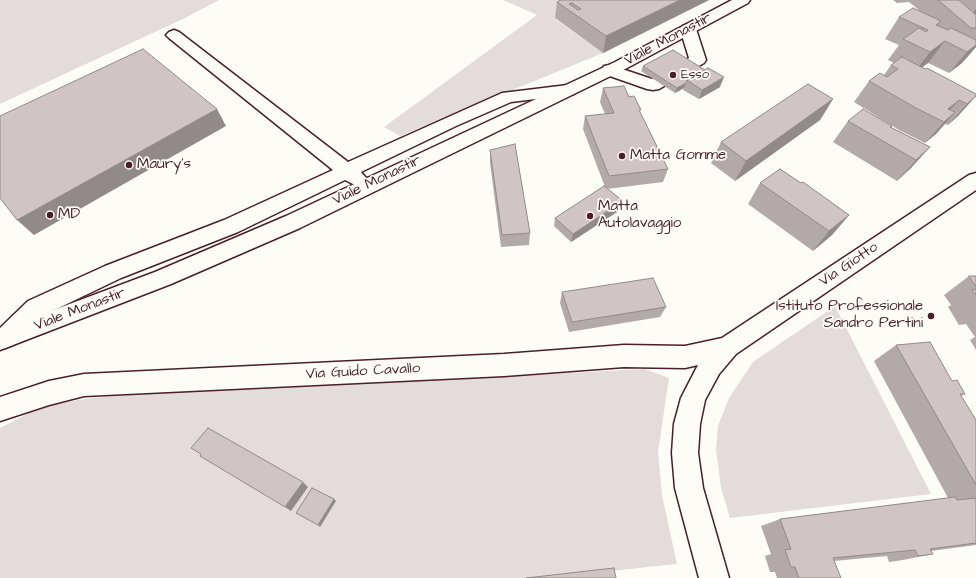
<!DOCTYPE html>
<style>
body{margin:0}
canvas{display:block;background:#fdfcf7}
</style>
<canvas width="976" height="578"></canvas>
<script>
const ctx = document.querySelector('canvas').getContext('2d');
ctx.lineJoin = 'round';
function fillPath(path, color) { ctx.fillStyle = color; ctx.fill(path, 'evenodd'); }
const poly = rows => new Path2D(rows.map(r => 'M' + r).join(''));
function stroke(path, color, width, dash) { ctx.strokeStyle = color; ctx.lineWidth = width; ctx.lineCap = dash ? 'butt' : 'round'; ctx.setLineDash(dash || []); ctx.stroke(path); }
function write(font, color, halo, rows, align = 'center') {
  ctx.font = font + ' "Architects Daughter",sans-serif'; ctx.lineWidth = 3.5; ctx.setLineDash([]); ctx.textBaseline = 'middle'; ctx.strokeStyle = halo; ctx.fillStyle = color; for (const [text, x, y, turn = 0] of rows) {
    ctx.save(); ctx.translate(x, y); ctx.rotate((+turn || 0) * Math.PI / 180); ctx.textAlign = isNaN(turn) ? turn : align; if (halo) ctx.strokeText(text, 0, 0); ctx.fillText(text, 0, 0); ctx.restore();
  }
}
fillPath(poly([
 [0,0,219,0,185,18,0,104],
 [503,0,596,0,555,19,603,53,400,136,384,127,537,15],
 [835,306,931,494,730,518,721,488,716,450,718,426,729,398,753,362],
 [645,369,669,378,658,452,662,495,677,564,544,578,0,578,0,428,29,413,57,404,90,398,194,390,434,380]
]), '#e3dcda');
const minor = poly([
 [688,24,693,26,696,29,706,60,704,63,659,89,653,90,647,89,604,74,602,70,604,66,610,65,652,79,689,58,680,29,683,26,688,24],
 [174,30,179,32,348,162,502,93,568,85,574,86,576,90,574,94,568,95,511,102,456,126,361,172,367,179,364,184,357,186,345,180,238,232,121,278,44,315,13,345,5,348,0,347,0,328,28,301,105,266,224,220,333,170,169,38,166,35,169,32,174,30],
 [976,173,976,190,736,354,719,374,705,400,700,424,698,453,703,488,729,578,699,578,675,488,672,453,674,424,681,398,698,365,685,368,624,367,504,376,84,396,49,405,0,421,0,397,49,381,84,374,504,354,624,345,685,346,722,338,969,175,976,173]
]);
const major = poly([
 [732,0,750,0,748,3,627,68,300,228,171,284,0,350,0,330,155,272,286,216,615,62,732,0]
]);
stroke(minor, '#4a1f2b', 3);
stroke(major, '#4a1f2b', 3);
fillPath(minor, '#fdfcf7');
fillPath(major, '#fdfcf7');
fillPath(poly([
 [709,0,603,53,555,18,557,2],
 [893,0,976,0,976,47,962,63,949,73,928,63,922,67,976,96,958,116,948,125,945,124,936,134,925,143,899,130,854,102,869,81,884,75,891,65,894,63,888,60,899,45,885,39,899,17,920,11,909,2,897,3],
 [643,66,720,87,699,99,683,90,684,88,675,93,641,71],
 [603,88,629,97,640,112,668,169,663,182,607,189,620,210,571,242,554,226,555,218,605,187,583,129,585,116,605,114,600,102],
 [833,99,820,120,735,181,711,163,721,142],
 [848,121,892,126,891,127,930,147,911,168,897,181,833,142],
 [490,150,530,233,529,245,501,247,490,163],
 [780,169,801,183,803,182,849,215,832,235,813,251,748,204,760,183],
 [969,276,976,276,976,350,970,340,975,337,966,324,959,325,948,307,951,305,944,295],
 [562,292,666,307,660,317,569,332,560,303],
 [896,345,952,381,965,394,961,396,976,420,976,545,931,551,933,554,903,560,889,562,887,556,834,561,841,578,777,578,775,572,770,572,765,556,771,554,761,526,780,519,948,498,874,361]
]), '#b3a9a9');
fillPath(poly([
 [680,0,709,0,603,53,606,36],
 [976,9,976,15,968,19],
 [945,41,928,63,913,74,930,52],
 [976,45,976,47,962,63,949,73,967,52],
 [724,77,720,87,699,99,702,90],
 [686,83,684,88,675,93,677,88],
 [976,96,958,116,948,125,967,104],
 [833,99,820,120,735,181,746,161],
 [959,100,941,120,948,109],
 [217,109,226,126,34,235,17,220],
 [955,112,936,134,925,143,944,122],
 [930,147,911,168,897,181,916,160],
 [623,201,620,210,571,242,573,234],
 [849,215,832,235,813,251,829,231],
 [303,482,308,487,291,511,285,507],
 [334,499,336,501,320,527,318,525]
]), '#928a89');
const building = poly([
 [561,0,680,0,606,36,557,2,561,0],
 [572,3,581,9,578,10,569,4,572,3],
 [938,0,959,0,976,15,976,28,971,28,938,0],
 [913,8,941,21,936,25,948,30,951,28,976,40,976,45,967,52,945,41,930,52,903,39,919,28,926,32,928,30,899,17,913,8],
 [143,49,217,109,17,220,0,198,0,116,143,49],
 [673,50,705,70,687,80,686,83,677,88,643,66,673,50],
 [902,57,925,69,927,68,976,94,976,96,967,104,959,100,948,109,955,112,944,122,916,108,869,81,880,73,887,77,898,69,891,65,902,57],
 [708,68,724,77,702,90,687,80,708,68],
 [808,84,833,99,746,161,721,142,808,84],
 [624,86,629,97,634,96,641,110,639,110,668,169,609,176,585,116,614,113,603,88,624,86],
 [863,109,892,126,890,127,930,147,916,160,848,121,863,109],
 [515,144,530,233,502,235,490,150,515,144],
 [780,169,801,183,803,182,849,215,829,231,760,183,780,169],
 [604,186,623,201,573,234,555,218,604,186],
 [969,276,976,276,976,287,969,276],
 [653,278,666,307,572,322,562,292,653,278],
 [976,289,976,295,972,290,976,289],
 [930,342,952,381,957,380,965,394,960,394,976,420,976,485,896,345,930,342],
 [208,428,303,482,285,507,200,456,201,454,191,448,208,428],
 [312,488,334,499,318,525,296,513,312,488],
 [955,497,957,500,976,498,976,543,930,549,933,554,918,556,915,550,833,558,841,578,799,578,795,567,791,567,785,550,791,549,780,519,955,497],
 [614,568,616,578,526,578,614,568]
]);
fillPath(building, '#d0c5c4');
stroke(building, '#928a89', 1);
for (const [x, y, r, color] of [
 [673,75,4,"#4a1f2b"],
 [622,156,4,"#4a1f2b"],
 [129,165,4,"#4a1f2b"],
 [50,215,4,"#4a1f2b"],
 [590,216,4,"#4a1f2b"],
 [931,316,4,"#4a1f2b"]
]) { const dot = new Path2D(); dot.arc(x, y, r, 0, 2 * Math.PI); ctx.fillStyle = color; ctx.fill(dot); stroke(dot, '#fdfcf7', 1.5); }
write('13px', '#4a1f2b', '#fdfcf7', [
 ["Esso",681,75]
], 'left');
write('15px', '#4a1f2b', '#fdfcf7', [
 ["Viale Monastir",668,40,-28],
 ["Viale Monastir",377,181,-26],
 ["Via Giotto",849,265,-34],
 ["Viale Monastir",80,310,-21],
 ["Via Guido Cavallo",363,372,-3]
]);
write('15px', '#4a1f2b', '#fdfcf7', [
 ["Matta Gomme",630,156],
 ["Maury's",137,165],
 ["Matta",598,207],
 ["Autolavaggio",598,224],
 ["MD",58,215],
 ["Istituto Professionale",923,307,"right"],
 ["Sandro Pertini",923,324,"right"]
], 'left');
</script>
